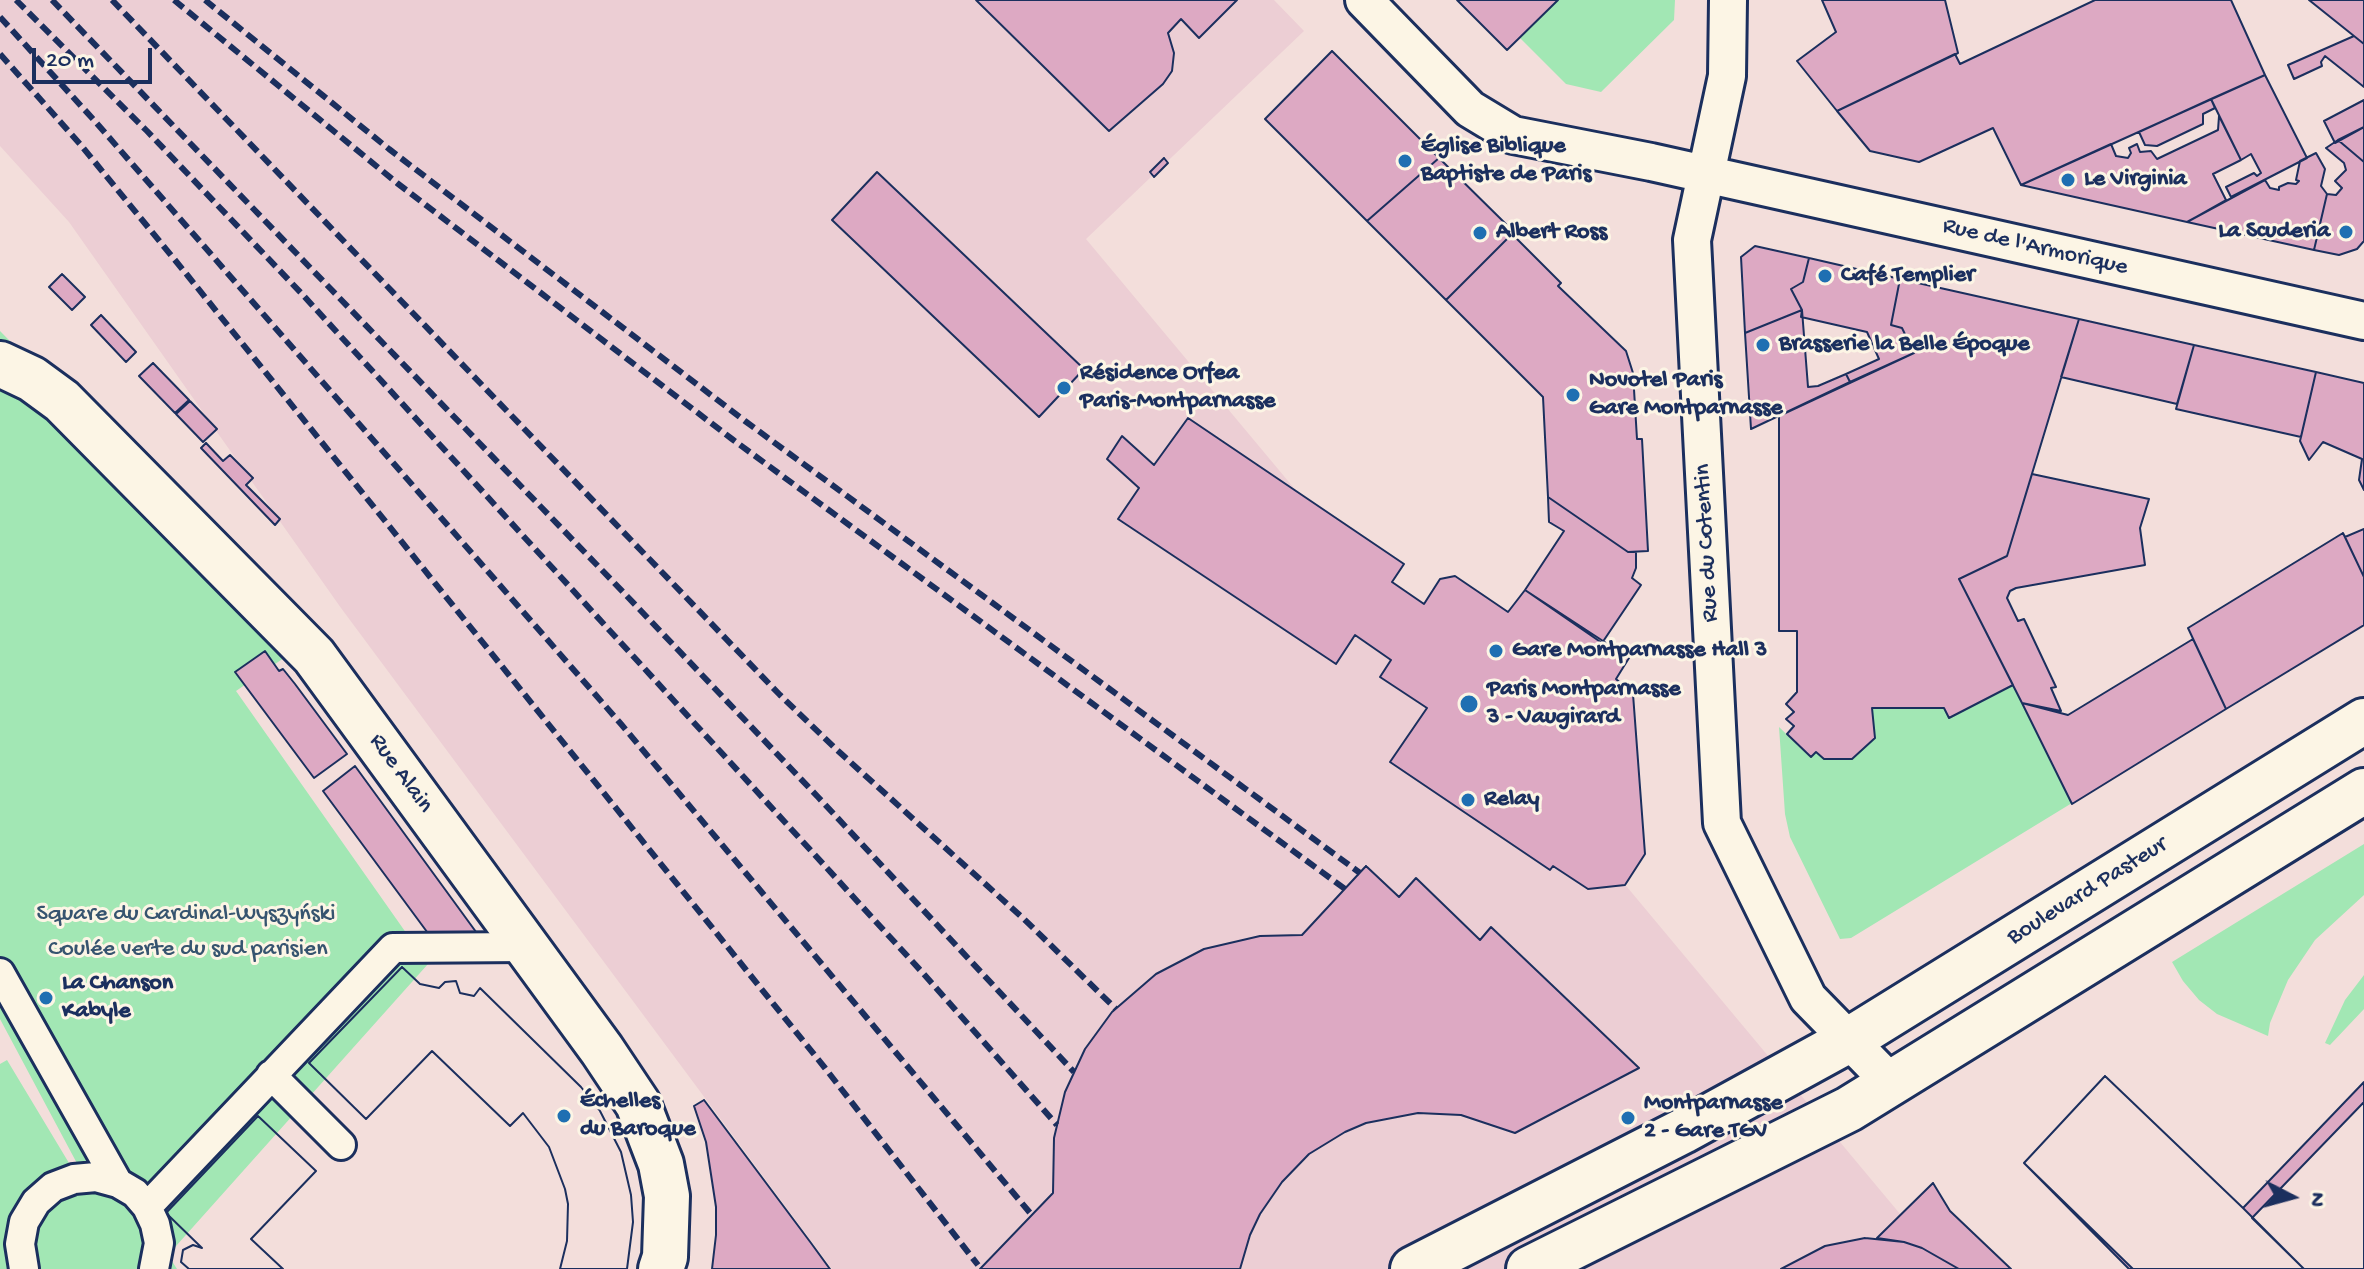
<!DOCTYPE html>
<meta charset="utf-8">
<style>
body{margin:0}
#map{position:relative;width:2364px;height:1269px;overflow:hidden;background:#f3dedb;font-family:"Gochi Hand",sans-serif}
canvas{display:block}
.north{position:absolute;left:2252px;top:1157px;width:80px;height:80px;-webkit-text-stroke:6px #fcf5e5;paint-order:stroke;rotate:96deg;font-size:22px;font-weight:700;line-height:32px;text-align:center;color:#1b2f5e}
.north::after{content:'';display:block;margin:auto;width:28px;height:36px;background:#1b2f5e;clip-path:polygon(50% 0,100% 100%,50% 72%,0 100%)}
.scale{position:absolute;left:32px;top:48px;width:120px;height:36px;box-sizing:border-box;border:4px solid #1b2f5e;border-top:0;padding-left:10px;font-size:24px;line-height:28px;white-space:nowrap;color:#1b2f5e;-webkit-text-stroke:6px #fcf5e5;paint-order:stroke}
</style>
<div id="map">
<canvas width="2364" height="1269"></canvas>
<div class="north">N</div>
<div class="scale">20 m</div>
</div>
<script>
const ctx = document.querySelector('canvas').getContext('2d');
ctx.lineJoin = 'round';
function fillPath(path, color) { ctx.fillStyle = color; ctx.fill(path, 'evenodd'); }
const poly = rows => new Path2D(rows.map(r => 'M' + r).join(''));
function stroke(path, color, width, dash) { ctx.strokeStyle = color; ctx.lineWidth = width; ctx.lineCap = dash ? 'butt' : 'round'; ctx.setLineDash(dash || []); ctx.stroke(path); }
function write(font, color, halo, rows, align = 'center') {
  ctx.font = font + ' "Gochi Hand",sans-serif'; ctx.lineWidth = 6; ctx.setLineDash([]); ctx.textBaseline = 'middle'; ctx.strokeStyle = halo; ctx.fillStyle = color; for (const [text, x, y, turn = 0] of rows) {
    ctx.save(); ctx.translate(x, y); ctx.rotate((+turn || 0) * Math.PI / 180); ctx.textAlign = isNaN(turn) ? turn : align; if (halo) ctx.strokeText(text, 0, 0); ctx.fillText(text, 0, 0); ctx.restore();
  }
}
fillPath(poly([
 [0,0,1274,0,1304,31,1086,239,1946,1269,832,1269,341,608,69,222,0,146]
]), '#ecced4');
fillPath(poly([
 [1558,0,1675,0,1674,20,1601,92,1566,84,1520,38],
 [0,331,307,642,236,691,428,964,168,1255,177,1269,23,1269,33,1199,80,1169,0,1019],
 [2013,685,2072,803,1851,938,1840,939,1790,837,1785,814,1779,727,1810,757,1816,752,1824,759,1852,759,1875,738,1872,708,1944,708,1950,718],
 [2364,844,2364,895,2315,940,2288,980,2270,1023,2268,1036,2217,1014,2199,1000,2183,981,2172,962],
 [2364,975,2364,1009,2330,1045,2325,1043,2345,1000],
 [7,1060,72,1168,42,1184,16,1269,0,1269,0,1064]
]), '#a2e7b4');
const building = poly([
 [976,0,1237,0,1199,38,1181,19,1168,33,1174,53,1172,71,1163,84,1109,131,976,0],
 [1457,0,1558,0,1507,50,1457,0],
 [1822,0,1945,0,1958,53,1837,111,1797,61,1836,32,1822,0],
 [2095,0,2231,0,2265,75,2021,185,1993,128,1919,162,1870,151,1837,111,1955,54,1960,64,2095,0],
 [2309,0,2364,0,2364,44,2309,0],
 [2354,36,2364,44,2364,87,2325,56,2321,62,2322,66,2294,79,2288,65,2354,36],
 [1332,51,1439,158,1367,221,1265,119,1332,51],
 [2265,75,2307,158,2231,197,2226,187,2254,173,2257,176,2261,173,2251,154,2241,160,2211,99,2265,75],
 [2211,99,2215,108,2203,114,2203,124,2157,146,2145,145,2139,132,2211,99],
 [2364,100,2364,127,2335,143,2324,121,2364,100],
 [2219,116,2241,160,2213,174,2226,200,2187,222,2021,185,2111,144,2116,156,2128,158,2131,153,2129,148,2137,144,2140,152,2151,151,2157,159,2218,130,2219,116],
 [2364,127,2364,162,2338,140,2364,127],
 [2338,140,2364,162,2364,241,2357,249,2339,255,2314,250,2327,194,2336,195,2342,188,2335,181,2346,170,2344,163,2326,148,2338,140],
 [2316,153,2325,169,2321,186,2327,194,2314,250,2187,222,2265,180,2270,188,2279,190,2279,187,2288,183,2296,184,2299,181,2296,180,2300,161,2316,153],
 [1164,158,1168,163,1154,177,1150,172,1164,158],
 [1439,158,1514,232,1446,300,1367,221,1439,158],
 [877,172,1084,369,1039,417,832,220,877,172],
 [1512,234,1561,283,1558,286,1626,351,1633,373,1637,439,1642,439,1648,551,1628,552,1548,497,1543,397,1446,300,1512,234],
 [1755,246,1809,258,1803,282,1791,289,1802,310,1745,333,1741,257,1755,246],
 [1809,258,1900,279,1891,325,1902,328,1914,353,1850,382,1846,374,1879,359,1867,332,1801,317,1802,310,1791,289,1803,282,1809,258],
 [62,274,85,297,72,310,49,287,62,274],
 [1900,279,2079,319,2007,556,1959,579,2013,685,1949,718,1944,708,1872,708,1875,738,1852,759,1824,759,1816,752,1811,757,1787,734,1794,726,1786,719,1794,712,1786,704,1797,692,1797,631,1779,631,1779,416,1914,353,1902,328,1891,325,1900,279],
 [1802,310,1808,387,1818,386,1846,374,1850,382,1751,429,1745,333,1802,310],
 [101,315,136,352,126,362,91,325,101,315],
 [2079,319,2194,345,2177,404,2061,377,2079,319],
 [2194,345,2316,372,2301,437,2176,409,2194,345],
 [153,363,189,400,175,413,139,376,153,363],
 [2316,372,2364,383,2364,490,2359,480,2362,459,2323,442,2309,460,2300,441,2316,372],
 [190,401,217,429,203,442,176,414,190,401],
 [1188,418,1404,564,1392,582,1424,604,1440,579,1455,576,1508,612,1525,590,1629,658,1616,679,1633,694,1645,854,1625,885,1588,889,1553,866,1550,870,1390,762,1427,708,1380,677,1391,660,1355,635,1336,664,1118,519,1139,488,1107,459,1122,436,1154,465,1188,418],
 [206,443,223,461,230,455,253,478,246,485,280,519,275,525,201,448,206,443],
 [2032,474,2149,499,2140,528,2145,565,2016,588,2010,591,2007,598,2018,621,2024,619,2056,687,2051,688,2061,711,2022,703,1959,579,2007,556,2032,474],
 [1548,497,1628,552,1636,552,1636,568,1632,578,1641,585,1602,643,1525,590,1564,531,1549,522,1548,497],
 [2364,529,2364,577,2345,537,2364,529],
 [2343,533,2364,577,2364,625,2226,709,2188,628,2343,533],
 [2193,639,2226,709,2072,804,2022,703,2068,715,2193,639],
 [265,651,279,671,283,669,295,684,347,754,314,778,235,672,265,651],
 [355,766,479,936,433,940,323,791,355,766],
 [1366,866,1399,897,1416,878,1480,940,1491,927,1639,1068,1515,1133,1461,1115,1418,1113,1366,1123,1345,1132,1309,1154,1282,1182,1260,1214,1250,1235,1240,1269,980,1269,1053,1193,1054,1138,1065,1092,1085,1049,1112,1012,1156,974,1204,949,1260,936,1302,935,1366,866],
 [402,967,420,984,439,988,445,982,456,981,460,993,474,996,480,988,581,1087,600,1111,621,1152,631,1195,633,1222,627,1269,560,1269,567,1241,568,1204,565,1189,549,1147,523,1113,510,1126,432,1051,366,1119,309,1063,402,967],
 [402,967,420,984,439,988,445,982,456,981,460,993,474,996,480,988,581,1087,600,1111,621,1152,631,1195,633,1222,627,1269,560,1269,567,1241,568,1204,565,1189,549,1147,523,1113,510,1126,432,1051,366,1119,309,1063,402,967],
 [2105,1076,2243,1208,2364,1082,2364,1269,2133,1269,2024,1163,2105,1076],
 [2105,1076,2243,1208,2304,1269,2129,1269,2024,1163,2105,1076],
 [704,1100,811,1243,830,1269,712,1269,716,1235,716,1207,706,1142,694,1106,704,1100],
 [2364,1102,2364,1269,2304,1269,2252,1218,2364,1102],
 [258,1116,316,1171,251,1239,283,1269,189,1269,181,1262,183,1250,193,1245,202,1248,166,1213,258,1116],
 [258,1116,316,1171,251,1239,283,1269,189,1269,181,1262,183,1250,193,1245,202,1248,166,1213,258,1116],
 [1933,1183,1950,1211,2011,1269,1959,1269,1922,1248,1904,1242,1877,1238,1933,1183],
 [1865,1238,1904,1242,1922,1248,1959,1269,1781,1269,1825,1246,1865,1238]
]);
fillPath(building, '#dda9c3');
stroke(building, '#1b2f5e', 2);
const pedestrian = poly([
 [0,973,118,1183],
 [271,1075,341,1145],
 [147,1207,393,948,525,947],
 [24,1269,20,1244,24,1222,36,1202,53,1187,74,1179,96,1177,118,1183,135,1193,147,1207,155,1224,159,1243,154,1269]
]);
const minor = poly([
 [1364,0,1470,109,1513,135,1651,162,2364,321],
 [1728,0,1727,76,1692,240,1722,823,1808,998,1892,1084]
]);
const secondary = poly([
 [0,364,32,379,62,401,314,656,602,1050,638,1104,661,1164,667,1196,665,1257,661,1269],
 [1413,1269,1683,1131,1849,1040,2364,721],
 [1529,1269,1849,1109,2364,791]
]);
stroke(pedestrian, '#1b2f5e', 34);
stroke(minor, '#1b2f5e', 42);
stroke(secondary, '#1b2f5e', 50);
stroke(pedestrian, '#fcf5e5', 28);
stroke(minor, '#fcf5e5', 36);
stroke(secondary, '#fcf5e5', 44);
stroke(poly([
 [16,0,147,131,302,294,921,971,1057,1125],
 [52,0,624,593,818,797,1074,1072],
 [112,0,780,695,837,750,1024,919,1116,1009],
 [174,0,397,183,732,439,1345,889],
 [205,0,389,149,745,421,1360,873],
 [0,17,93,119,621,724,1031,1214],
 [0,54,80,144,188,276,825,1068,978,1265]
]), '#1b2f5e', 6, [12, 6]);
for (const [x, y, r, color] of [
 [1405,161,8,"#1f6fb2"],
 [2068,180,8,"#1f6fb2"],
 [2346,232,8,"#1f6fb2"],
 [1480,233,8,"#1f6fb2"],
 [1825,276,8,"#1f6fb2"],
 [1763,345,8,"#1f6fb2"],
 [1064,388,8,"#1f6fb2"],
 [1573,395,8,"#1f6fb2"],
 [1496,651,8,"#1f6fb2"],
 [1469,704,10,"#1f6fb2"],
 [1468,800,8,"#1f6fb2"],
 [46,998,8,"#1f6fb2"],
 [564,1116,8,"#1f6fb2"],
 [1628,1118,8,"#1f6fb2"]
]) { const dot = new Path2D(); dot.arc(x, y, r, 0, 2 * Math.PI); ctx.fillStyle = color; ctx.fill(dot); stroke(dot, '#fcf5e5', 3); }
write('bold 24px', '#1b2f5e', '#fcf5e5', [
 ["Église Biblique",1421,147],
 ["Baptiste de Paris",1421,175],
 ["Le Virginia",2084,180],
 ["La Scuderia",2330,232,"right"],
 ["Albert Ross",1496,233],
 ["Café Templier",1841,276],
 ["Brasserie la Belle Époque",1779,345],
 ["Résidence Orfea",1080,374],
 ["Paris-Montparnasse",1080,402],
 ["Novotel Paris",1589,381],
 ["Gare Montparnasse",1589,409],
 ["Gare Montparnasse Hall 3",1512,651],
 ["Paris Montparnasse",1487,690],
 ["3 - Vaugirard",1487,718],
 ["Relay",1484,800],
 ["La Chanson",62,984],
 ["Kabyle",62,1012],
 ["Échelles",580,1102],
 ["du Baroque",580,1130],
 ["Montparnasse",1644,1104],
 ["2 - Gare TGV",1644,1132]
], 'left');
write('24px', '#1b2f5e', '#fcf5e5', [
 ["Rue de l'Armorique",2035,248,13],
 ["Rue du Cotentin",1708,543,-93],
 ["Rue Alain",400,774,54],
 ["Boulevard Pasteur",2088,892,-32]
]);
write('24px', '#36546f', '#fcf5e5', [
 ["Square du Cardinal-Wyszyński",186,915],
 ["Coulée verte du sud parisien",188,950]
]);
</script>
